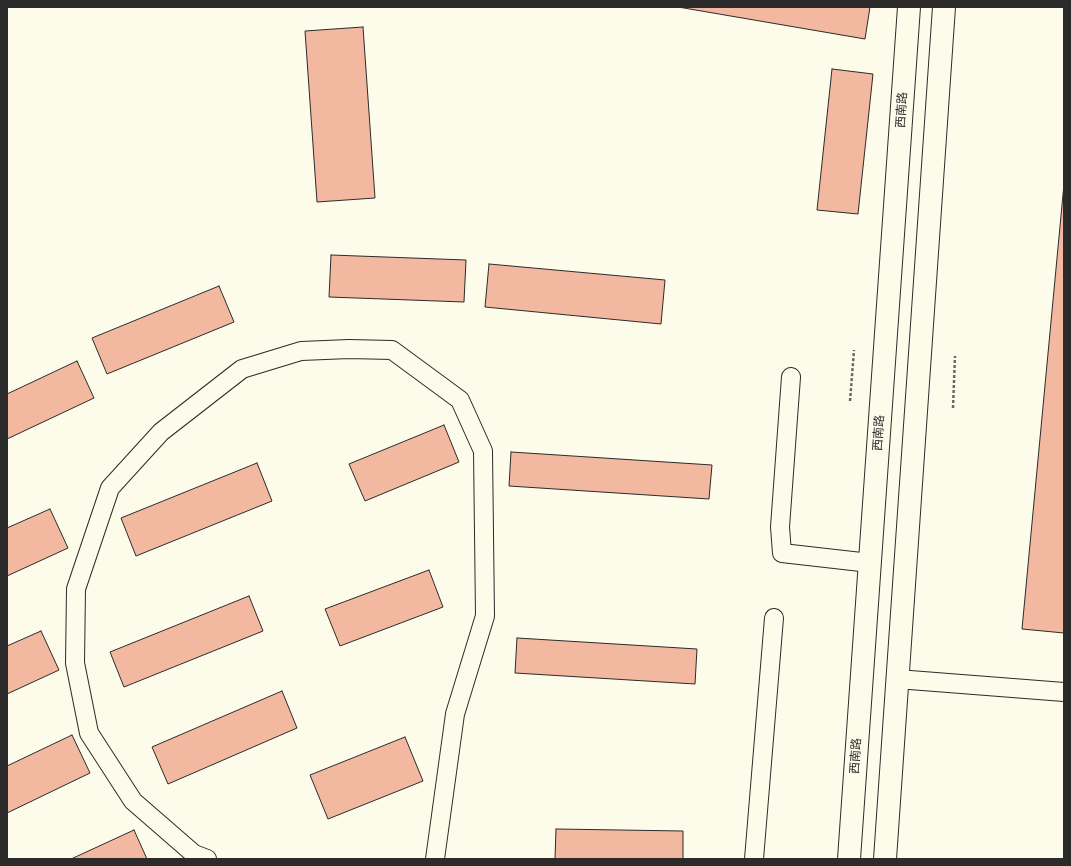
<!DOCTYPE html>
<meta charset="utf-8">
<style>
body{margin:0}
#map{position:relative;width:1071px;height:866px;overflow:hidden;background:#fdfbea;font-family:"Noto Sans",sans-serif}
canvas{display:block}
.frame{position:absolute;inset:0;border:8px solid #2b2b2b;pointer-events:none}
</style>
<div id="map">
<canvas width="1071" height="866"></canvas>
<div class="frame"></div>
</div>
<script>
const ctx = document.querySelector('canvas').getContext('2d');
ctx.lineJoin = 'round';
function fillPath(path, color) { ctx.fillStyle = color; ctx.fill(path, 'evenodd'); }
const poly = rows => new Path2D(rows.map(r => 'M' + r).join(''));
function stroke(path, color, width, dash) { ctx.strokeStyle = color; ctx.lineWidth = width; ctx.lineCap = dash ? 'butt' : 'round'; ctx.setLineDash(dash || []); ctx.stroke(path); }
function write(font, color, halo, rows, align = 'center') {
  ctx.font = font + ' "Noto Sans","Noto Sans SC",sans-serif'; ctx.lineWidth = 3; ctx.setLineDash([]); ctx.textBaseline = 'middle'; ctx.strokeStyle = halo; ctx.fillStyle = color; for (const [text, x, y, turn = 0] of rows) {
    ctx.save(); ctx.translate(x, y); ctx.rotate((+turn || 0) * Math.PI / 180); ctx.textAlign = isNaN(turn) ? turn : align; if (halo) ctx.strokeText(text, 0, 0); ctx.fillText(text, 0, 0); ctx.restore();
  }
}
const building = poly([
 [678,7,870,7,865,39,678,7],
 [363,27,375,198,317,202,305,31,363,27],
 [832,69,873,74,858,214,817,210,832,69],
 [1064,184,1064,633,1022,629,1064,184],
 [331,255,466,260,464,302,329,297,331,255],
 [489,264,665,280,661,324,485,307,489,264],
 [219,286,234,322,107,374,92,338,219,286],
 [77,361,94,398,7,439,7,394,77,361],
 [444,425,459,462,365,501,349,464,444,425],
 [511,452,712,465,709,499,509,486,511,452],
 [257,463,272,501,136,556,121,518,257,463],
 [50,509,68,548,7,576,7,528,50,509],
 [429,570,443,607,340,646,325,609,429,570],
 [249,596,263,631,124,687,110,652,249,596],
 [41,631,59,670,7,694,7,646,41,631],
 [517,638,697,649,695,684,515,673,517,638],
 [282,691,297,728,168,784,152,747,282,691],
 [72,735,90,773,7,813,7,766,72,735],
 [405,737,423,781,328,819,310,775,405,737],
 [556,829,683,831,683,859,555,859,556,829],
 [134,830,147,859,71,859,134,830]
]);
fillPath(building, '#f2b8a0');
stroke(building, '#2b2b2b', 1);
const street = poly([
 [791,377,780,527,782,553,870,563],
 [897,679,1064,692],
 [207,859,194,854,133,801,89,733,75,663,76,589,110,488,161,432,242,369,301,351,349,349,392,350,460,400,483,451,485,616,455,714,435,859],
 [754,859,774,618]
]);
const primary = poly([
 [849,859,909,7],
 [885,859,944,7]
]);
stroke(street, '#2b2b2b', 20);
stroke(primary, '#2b2b2b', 24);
stroke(poly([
 [850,401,854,350],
 [953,408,955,356]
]), '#6a6964', 2.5, [3, 2]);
stroke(street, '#fdfbea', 18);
stroke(primary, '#fdfbea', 22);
write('12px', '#2b2b2b', '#fdfbea', [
 ["西南路",902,110,-86],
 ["西南路",879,433,-86],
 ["西南路",856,756,-86]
]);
</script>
